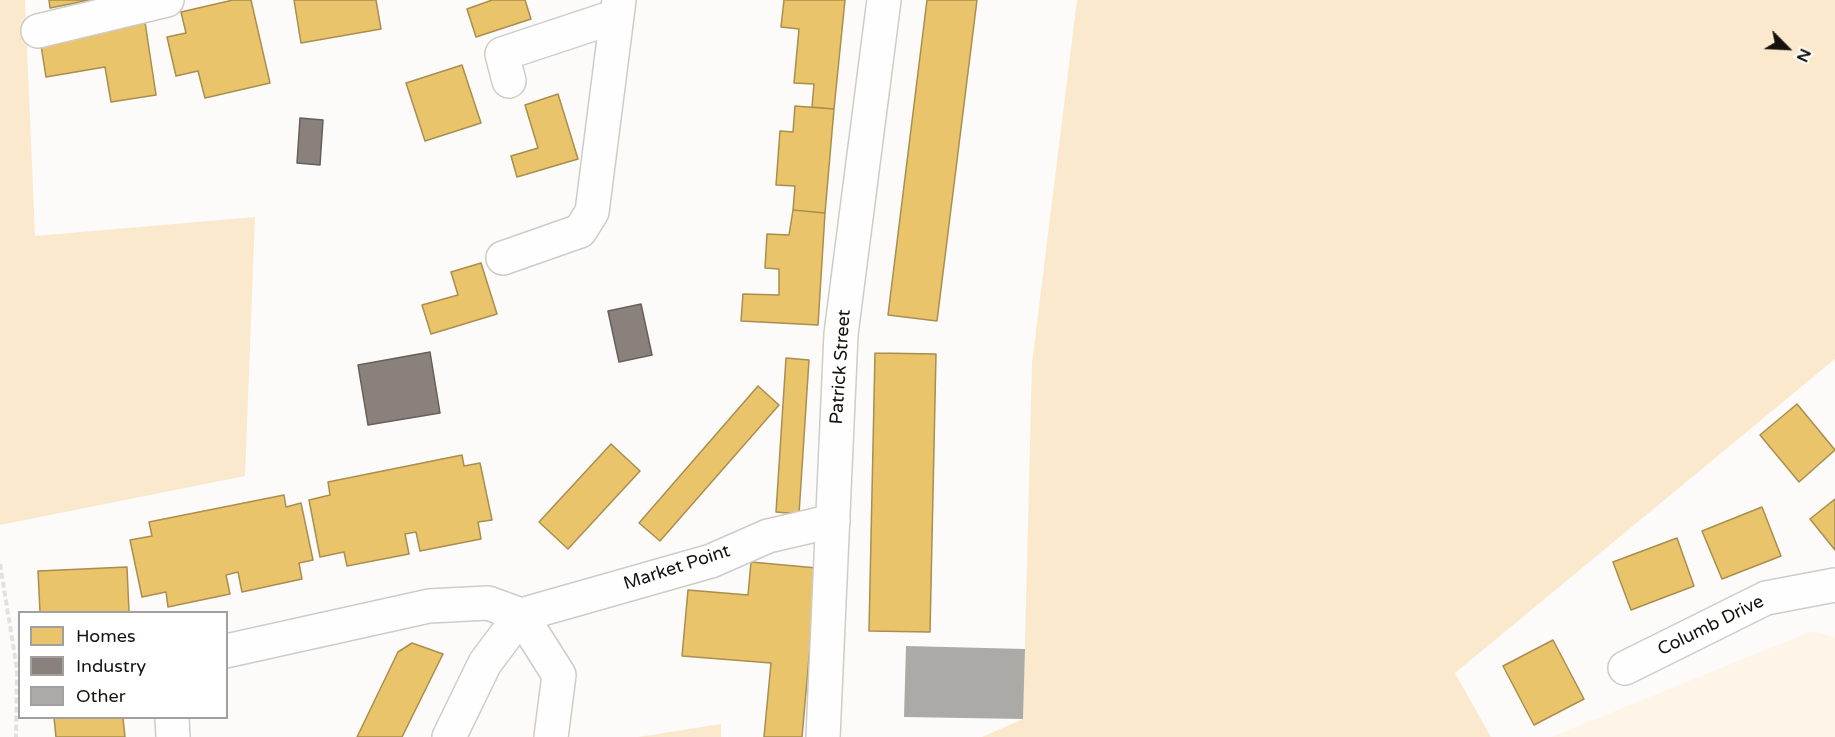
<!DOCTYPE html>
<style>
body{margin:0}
#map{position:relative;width:1835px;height:737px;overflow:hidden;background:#fcfbf9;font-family:"Varela Round",sans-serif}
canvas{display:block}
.legend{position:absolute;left:18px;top:611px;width:210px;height:108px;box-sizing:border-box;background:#fff;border:2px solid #a1a09e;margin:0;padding:8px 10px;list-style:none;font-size:18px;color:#15110c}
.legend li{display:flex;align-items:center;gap:12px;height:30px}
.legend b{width:30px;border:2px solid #a1a09e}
.north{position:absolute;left:1757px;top:18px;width:60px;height:60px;-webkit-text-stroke:4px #fff;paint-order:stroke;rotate:114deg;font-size:16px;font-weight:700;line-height:24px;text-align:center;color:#15110c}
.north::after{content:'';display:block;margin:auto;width:21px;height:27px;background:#15110c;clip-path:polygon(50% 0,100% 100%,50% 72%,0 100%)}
</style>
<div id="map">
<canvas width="1835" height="737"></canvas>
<ul class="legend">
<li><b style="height:16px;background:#e9c46a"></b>Homes</li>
<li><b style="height:16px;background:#8a817c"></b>Industry</li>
<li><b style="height:16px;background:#acaaa6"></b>Other</li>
</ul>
<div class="north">N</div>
</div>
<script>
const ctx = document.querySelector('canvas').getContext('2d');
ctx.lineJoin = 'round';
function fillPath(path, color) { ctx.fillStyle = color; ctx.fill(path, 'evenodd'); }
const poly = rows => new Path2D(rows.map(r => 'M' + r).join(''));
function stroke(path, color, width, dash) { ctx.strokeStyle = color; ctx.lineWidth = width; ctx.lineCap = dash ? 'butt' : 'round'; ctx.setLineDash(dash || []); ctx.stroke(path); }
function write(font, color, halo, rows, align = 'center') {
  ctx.font = font + ' "Varela Round",sans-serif'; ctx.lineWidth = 6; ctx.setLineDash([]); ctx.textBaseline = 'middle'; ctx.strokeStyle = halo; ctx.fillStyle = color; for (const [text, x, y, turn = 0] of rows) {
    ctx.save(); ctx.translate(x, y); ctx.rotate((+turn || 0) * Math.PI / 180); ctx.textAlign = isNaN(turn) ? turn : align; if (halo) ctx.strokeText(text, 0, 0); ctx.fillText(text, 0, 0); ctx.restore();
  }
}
fillPath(poly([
 [1812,631,1835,637,1835,737,1551,737]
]), '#fef5e8');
fillPath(poly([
 [0,0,25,0,35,236,255,217,245,476,0,525],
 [1077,0,1835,0,1835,359,1455,673,1491,737,982,737,1023,719,1032,363],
 [721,724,721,737,638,737]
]), '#fbe9ce');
const homes = poly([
 [49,0,90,0,50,8,49,0],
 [233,0,251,0,270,83,205,98,198,71,176,76,167,37,186,33,181,12,233,0],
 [294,0,376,0,381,29,301,43,294,0],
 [492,0,525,0,531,19,476,37,467,9,492,0],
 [784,0,845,0,834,109,812,107,814,84,794,83,799,29,781,27,784,0],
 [927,0,977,0,937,321,888,315,927,0],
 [145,22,156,95,111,102,105,67,46,77,40,39,145,22],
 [462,65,481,123,425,141,406,83,462,65],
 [558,94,578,159,517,177,511,156,538,148,525,105,558,94],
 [795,106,834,109,825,213,793,210,795,186,776,185,780,131,793,132,795,106],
 [793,210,825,213,818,325,741,321,743,294,779,295,779,269,765,268,767,234,789,235,793,210],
 [481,263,497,314,431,334,422,305,458,295,451,272,481,263],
 [875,353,936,354,930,632,869,631,875,353],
 [786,358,809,360,799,514,776,512,786,358],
 [758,386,779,405,660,541,639,523,758,386],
 [1797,404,1835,450,1799,482,1760,435,1797,404],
 [611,444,640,471,568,549,539,522,611,444],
 [462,455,464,466,480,463,492,520,478,522,481,539,420,551,416,532,405,534,409,554,347,566,344,552,320,557,309,500,330,495,328,482,462,455],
 [284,495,286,507,301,503,313,560,299,563,302,579,242,592,238,572,226,575,230,594,168,607,166,592,142,597,130,540,152,536,149,522,284,495],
 [1835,499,1835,550,1810,519,1835,499],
 [1762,507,1781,556,1722,579,1702,531,1762,507],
 [1677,538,1694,586,1631,610,1613,562,1677,538],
 [751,562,817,568,802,737,764,737,771,663,682,656,688,590,748,595,751,562],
 [127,567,129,612,40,612,38,571,127,567],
 [1553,640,1584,699,1534,725,1503,666,1553,640],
 [412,643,443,654,402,737,357,737,398,652,412,643],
 [54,718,123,718,125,737,56,737,54,718]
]);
fillPath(homes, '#e9c46a');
stroke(homes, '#a98e4e', 1.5);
const industry = poly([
 [300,118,323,120,320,165,297,163,300,118],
 [641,304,652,355,619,362,608,311,641,304],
 [430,352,440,413,368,425,358,365,430,352]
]);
fillPath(industry, '#8a817c');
stroke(industry, '#675f5a', 1.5);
fillPath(poly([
 [906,646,1025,649,1023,719,904,717]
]), '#acaaa6');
const minor = poly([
 [38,31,167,0],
 [509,81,502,54,617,16],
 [503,258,580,231,592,212,619,0],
 [521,615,559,675,551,737],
 [226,651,429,606,488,603,521,615,711,561,768,536,833,521],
 [1625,668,1766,598,1835,585],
 [172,718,173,737],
 [449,737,485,663,521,615]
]);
const secondary = poly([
 [823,737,841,334,884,0]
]);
stroke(minor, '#ceccc8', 36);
stroke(secondary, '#ceccc8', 36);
stroke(poly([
 [0,564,17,669,16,737]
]), '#e1e1e0', 4, [6, 3]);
stroke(minor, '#fffefe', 33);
stroke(secondary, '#fffefe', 33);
write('18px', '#15110c', '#fff', [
 ["Patrick Street",841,367,-86],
 ["Market Point",677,568,-18],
 ["Columb Drive",1711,626,-26]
]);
</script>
